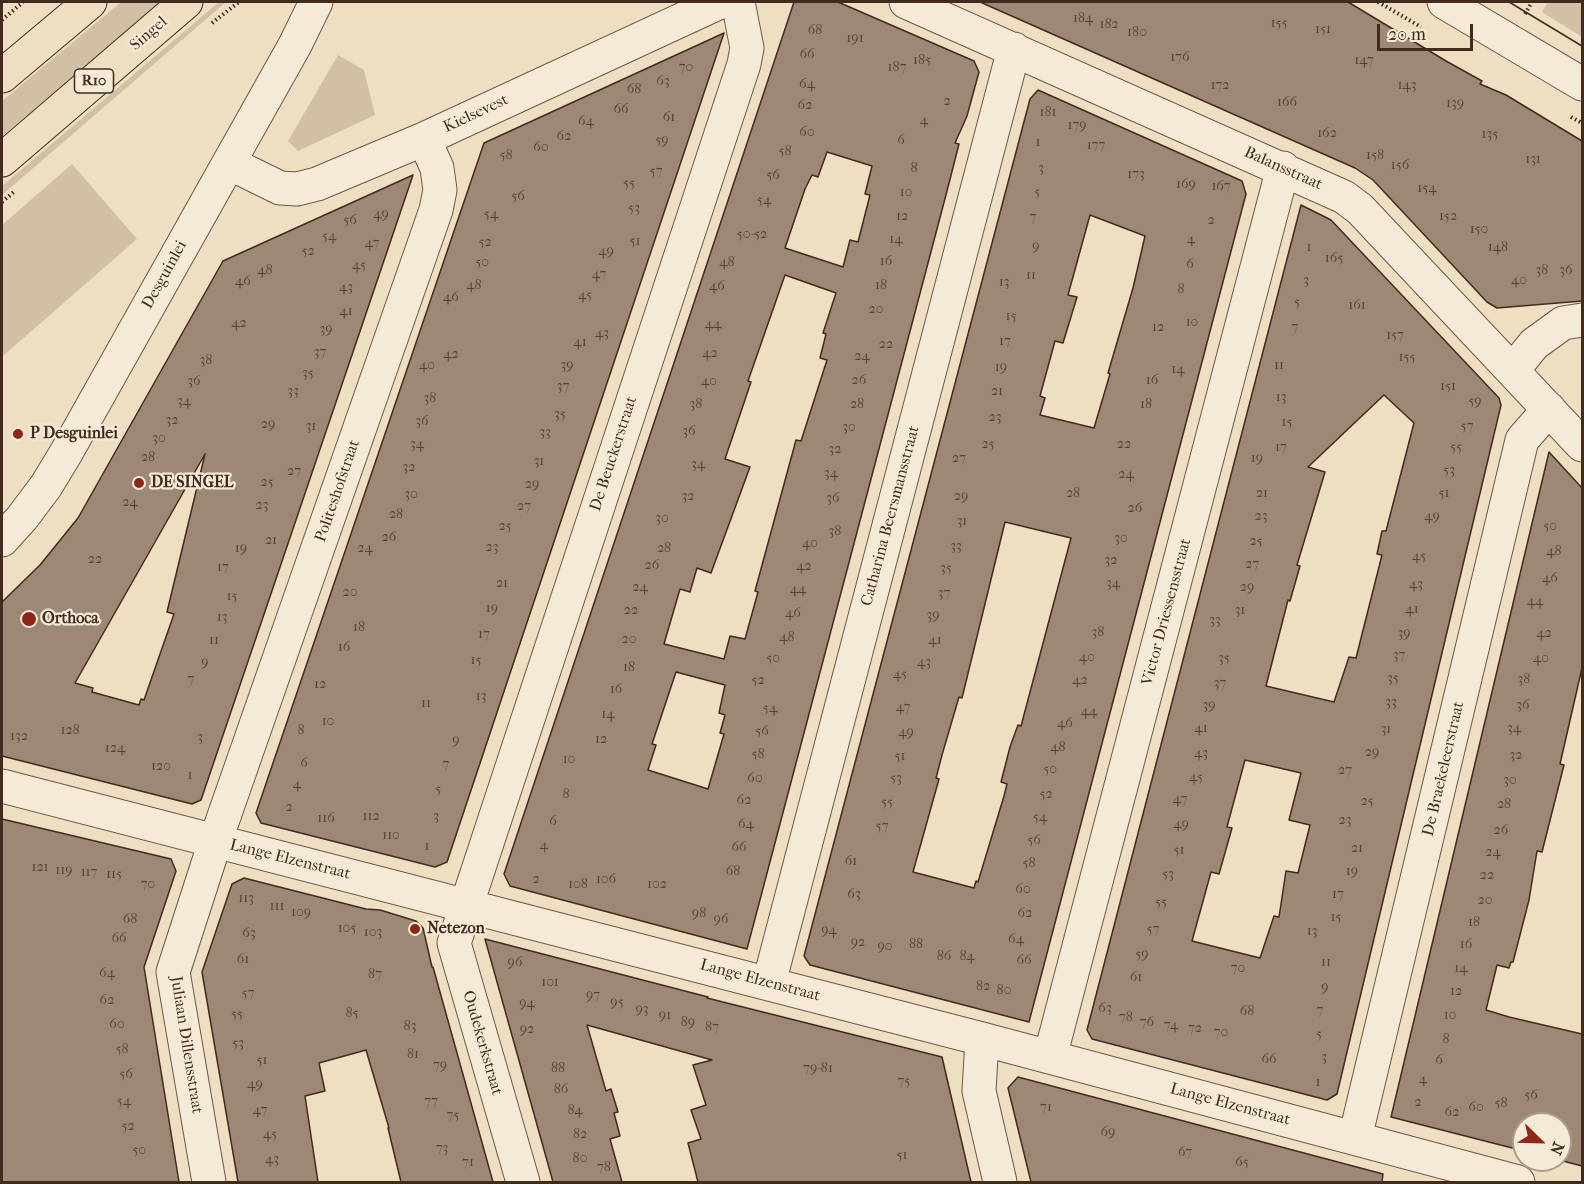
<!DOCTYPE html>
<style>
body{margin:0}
#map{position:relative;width:1584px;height:1184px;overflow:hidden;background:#efdfc2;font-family:"IM FELL French Canon",serif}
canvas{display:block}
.frame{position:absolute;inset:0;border:3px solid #432a1f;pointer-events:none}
.north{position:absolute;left:1512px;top:1112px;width:60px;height:60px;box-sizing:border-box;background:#f5ead7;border:2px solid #ae9d8d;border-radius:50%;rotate:113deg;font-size:16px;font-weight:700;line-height:24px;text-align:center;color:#432a1f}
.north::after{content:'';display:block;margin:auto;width:21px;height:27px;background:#8f2418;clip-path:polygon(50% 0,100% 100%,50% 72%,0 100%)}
.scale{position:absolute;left:1377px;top:24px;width:96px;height:27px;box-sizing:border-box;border:3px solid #432a1f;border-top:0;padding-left:8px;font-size:18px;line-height:21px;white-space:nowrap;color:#432a1f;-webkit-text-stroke:4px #f5ead7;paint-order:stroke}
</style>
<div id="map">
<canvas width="1584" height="1184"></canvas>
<div class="frame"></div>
<div class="north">N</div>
<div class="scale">20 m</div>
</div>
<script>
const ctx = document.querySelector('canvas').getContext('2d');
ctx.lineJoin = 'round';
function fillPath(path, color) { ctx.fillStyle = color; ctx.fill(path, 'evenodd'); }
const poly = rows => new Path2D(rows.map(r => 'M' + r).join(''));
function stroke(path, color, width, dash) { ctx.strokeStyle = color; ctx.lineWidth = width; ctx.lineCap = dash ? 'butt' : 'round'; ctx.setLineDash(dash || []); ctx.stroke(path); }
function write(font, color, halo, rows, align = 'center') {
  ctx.font = font + ' "IM FELL French Canon",serif'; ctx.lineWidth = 4.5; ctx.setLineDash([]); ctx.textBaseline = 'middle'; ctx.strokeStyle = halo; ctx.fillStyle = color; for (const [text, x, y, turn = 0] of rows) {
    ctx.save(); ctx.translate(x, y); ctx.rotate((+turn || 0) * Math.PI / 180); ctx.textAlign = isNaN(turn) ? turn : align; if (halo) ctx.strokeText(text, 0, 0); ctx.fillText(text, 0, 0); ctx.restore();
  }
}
fillPath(poly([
 [121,2,162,2,2,136,2,101],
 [219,2,226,2,2,195,2,186],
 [1548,2,1582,2,1582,37,1542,12],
 [338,55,364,70,375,115,298,151,288,141],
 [72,164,137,239,4,355,2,352,2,225]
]), '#d2c0a6');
const building = poly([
 [794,2,838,2,974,61,979,72,967,116,955,143,959,144,947,191,747,949,510,886,504,874,794,2],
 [827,152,872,166,865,194,870,195,858,242,850,240,843,267,785,248,805,189,812,175,818,177,827,152],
 [785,275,836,293,823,333,826,334,820,358,827,360,801,441,796,440,755,591,758,592,745,639,730,636,724,659,664,644,680,589,690,592,697,568,711,573,750,467,725,459,751,382,748,381,785,275],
 [676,672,725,685,719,713,725,715,720,733,724,734,708,789,648,770,656,745,652,744,676,672],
 [980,2,1348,2,1446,61,1482,81,1480,84,1506,95,1582,141,1582,301,1497,308,1487,302,1373,180,1355,168,980,2],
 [724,33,447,862,435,867,261,823,256,813,484,143,724,33],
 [1038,90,1242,181,1246,194,1029,1022,810,965,804,956,1030,99,1038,90],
 [1090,215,1145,236,1133,288,1108,373,1110,374,1094,428,1040,415,1045,398,1040,396,1055,341,1063,343,1077,297,1068,295,1090,215],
 [1005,522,1071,538,1021,726,1018,725,1010,747,1001,782,1007,784,1004,796,978,882,976,881,974,888,913,872,939,779,936,778,942,755,959,697,962,698,1005,522],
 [413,175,201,800,192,804,2,756,2,602,40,565,78,518,223,261,413,175],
 [205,454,167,612,174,614,144,700,141,699,139,705,92,692,93,688,75,683,205,454],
 [1301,205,1331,220,1499,398,1501,405,1337,1094,1327,1100,1092,1039,1087,1030,1301,205],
 [1384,395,1414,423,1386,531,1382,531,1377,554,1382,555,1356,658,1349,657,1334,702,1266,686,1288,600,1290,601,1300,566,1297,565,1325,472,1308,467,1384,395],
 [1245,760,1301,773,1289,820,1310,825,1298,873,1286,871,1279,917,1274,916,1260,958,1192,941,1211,872,1219,874,1232,828,1227,827,1245,760],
 [1549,452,1582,488,1582,668,1560,764,1564,765,1542,852,1537,851,1529,900,1513,962,1511,962,1509,968,1497,965,1486,1010,1509,1017,1582,1034,1582,1166,1559,1160,1560,1124,1524,1124,1524,1151,1391,1117,1549,452],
 [2,819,171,859,176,871,144,967,179,1182,2,1182,2,819],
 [244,878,366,909,380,910,416,921,423,928,432,967,433,967,493,1182,401,1182,388,1128,389,1128,366,1050,319,1063,325,1091,305,1096,318,1182,238,1182,202,972,232,884,244,878],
 [485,939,708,997,707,998,942,1057,971,1182,698,1182,688,1143,701,1139,691,1110,706,1105,693,1065,712,1060,587,1025,606,1091,611,1089,618,1112,614,1113,620,1136,610,1139,622,1182,553,1182,485,939],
 [1018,1077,1383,1174,1382,1182,1031,1182,1008,1088,1018,1077]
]);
fillPath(building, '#9c8874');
stroke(building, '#432a1f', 1.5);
const minor = poly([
 [906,2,1344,197,1360,209,1582,445],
 [1444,2,1582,84],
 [229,163,280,188,297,189,317,184,424,139,720,2],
 [1513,370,1534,344,1563,323,1582,320],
 [2,540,22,518,46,486,66,453,295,45,316,2],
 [2,786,982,1039,1518,1182],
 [769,983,1014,49],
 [982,1039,979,1091,1000,1182],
 [1050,1057,1283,168],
 [1355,1138,1522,440,1549,409],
 [209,1182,173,972,215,842,436,210,440,190,437,168,424,139],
 [523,1182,454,943,744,64,747,48,738,2]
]);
const major = poly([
 [2,76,90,2],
 [2,160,186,2]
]);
stroke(minor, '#6e5748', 35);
stroke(major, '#432a1f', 35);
stroke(poly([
 [1378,2,1421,27],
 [1525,14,1532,2],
 [2,20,23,2],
 [212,23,239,2],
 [1571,117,1582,123],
 [2,202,15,191]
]), '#432a1f', 4, [1.5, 3]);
stroke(minor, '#f5ead7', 33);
stroke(major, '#efdfc2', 33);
stroke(poly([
 [1509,2,1582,46]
]), '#432a1f', 1.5);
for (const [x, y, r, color] of [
 [18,434,6,"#8f2418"],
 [139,483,6,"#8f2418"],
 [29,619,8,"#8f2418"],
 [415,929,6,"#8f2418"]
]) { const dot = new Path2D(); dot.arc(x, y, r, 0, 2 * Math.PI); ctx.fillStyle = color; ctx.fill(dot); stroke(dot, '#f5ead7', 2); }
write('14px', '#594234', null, [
 ["184",1083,19],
 ["155",1279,24],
 ["182",1109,25],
 ["151",1323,30],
 ["68",815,31],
 ["180",1137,33],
 ["191",855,39],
 ["66",807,55],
 ["176",1180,58],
 ["185",922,61],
 ["147",1364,61],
 ["70",686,68],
 ["187",897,68],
 ["63",663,82],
 ["64",807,85],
 ["172",1220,86],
 ["143",1407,86],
 ["68",634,90],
 ["2",947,102],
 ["166",1287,103],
 ["139",1455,104],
 ["62",805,106],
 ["66",621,110],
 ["181",1048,113],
 ["61",669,118],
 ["4",924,121],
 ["64",586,122],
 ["179",1077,126],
 ["60",807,133],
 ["162",1327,134],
 ["135",1490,135],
 ["62",564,137],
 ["59",662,141],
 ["6",901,141],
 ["1",1038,143],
 ["177",1096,146],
 ["60",541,148],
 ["58",785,152],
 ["58",506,156],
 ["158",1375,156],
 ["131",1533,160],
 ["156",1400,166],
 ["8",914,169],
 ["3",1041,169],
 ["57",656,172],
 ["173",1136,175],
 ["56",773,176],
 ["55",629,184],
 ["169",1186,185],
 ["167",1221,187],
 ["154",1427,189],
 ["10",906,193],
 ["5",1037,193],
 ["56",518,197],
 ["54",764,201],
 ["53",634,209],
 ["49",381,215],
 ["54",491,215],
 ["12",902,217],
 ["152",1448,217],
 ["7",1033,218],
 ["56",350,221],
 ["2",1211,221],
 ["150",1479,230],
 ["50-52",752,235],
 ["54",329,237],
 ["14",896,240],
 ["4",1191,240],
 ["51",635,242],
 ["52",485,243],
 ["47",372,244],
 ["9",1036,247],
 ["1",1309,248],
 ["148",1498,248],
 ["52",308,252],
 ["49",606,252],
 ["165",1334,259],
 ["16",886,262],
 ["50",482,263],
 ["48",727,263],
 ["6",1190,265],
 ["45",359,266],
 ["48",265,271],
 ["38",1542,271],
 ["36",1566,271],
 ["47",599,275],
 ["11",1031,276],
 ["3",1306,281],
 ["40",1519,281],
 ["46",243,282],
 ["13",1004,283],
 ["48",474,286],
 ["18",881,286],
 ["46",717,287],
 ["43",346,288],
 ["8",1181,290],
 ["45",585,296],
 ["46",451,298],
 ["5",1297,303],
 ["161",1357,306],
 ["20",876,310],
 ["41",346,312],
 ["15",1011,317],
 ["10",1192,323],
 ["42",239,324],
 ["44",713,325],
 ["12",1158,328],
 ["7",1295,328],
 ["39",326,330],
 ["43",602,334],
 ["157",1395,336],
 ["17",1005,342],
 ["41",580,343],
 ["22",886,345],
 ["37",320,353],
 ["42",710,354],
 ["42",451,355],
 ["24",862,357],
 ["155",1407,358],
 ["38",206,361],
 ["40",427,366],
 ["39",567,366],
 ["11",1279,366],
 ["19",1001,368],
 ["14",1178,370],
 ["35",308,374],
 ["26",859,381],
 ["16",1152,381],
 ["36",194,382],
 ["40",709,382],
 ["37",563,387],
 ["151",1448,387],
 ["33",293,392],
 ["21",997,392],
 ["13",1281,398],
 ["38",430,399],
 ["34",184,402],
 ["59",1475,402],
 ["38",696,405],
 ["28",857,405],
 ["18",1146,405],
 ["35",560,415],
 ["23",995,418],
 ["32",172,421],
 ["36",422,422],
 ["15",1287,423],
 ["29",268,425],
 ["31",311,427],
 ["57",1467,427],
 ["30",849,428],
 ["36",689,432],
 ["33",545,433],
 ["30",159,439],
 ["34",417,445],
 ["25",988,445],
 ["22",1124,445],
 ["17",1281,448],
 ["55",1456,448],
 ["32",835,450],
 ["28",148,458],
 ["27",959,459],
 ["19",1257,459],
 ["31",539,462],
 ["34",698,465],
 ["32",409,468],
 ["53",1449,471],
 ["27",294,472],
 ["34",831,474],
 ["24",1126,475],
 ["25",267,483],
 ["29",532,485],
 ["28",1073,494],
 ["21",1262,494],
 ["51",1444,494],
 ["30",411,495],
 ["32",688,497],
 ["29",961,497],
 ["36",833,499],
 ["24",130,503],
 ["23",262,506],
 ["27",524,507],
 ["26",1135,509],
 ["28",396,515],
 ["23",1261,517],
 ["49",1432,517],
 ["30",662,519],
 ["31",962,522],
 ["25",505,527],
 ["50",1550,527],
 ["38",835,532],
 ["26",389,538],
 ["30",1121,539],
 ["21",271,541],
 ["25",1256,542],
 ["40",810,544],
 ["33",956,547],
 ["23",492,548],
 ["19",241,549],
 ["24",365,549],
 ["28",664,549],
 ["48",1554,552],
 ["45",1419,557],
 ["22",95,560],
 ["32",1111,561],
 ["27",1252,565],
 ["26",652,566],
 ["42",804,567],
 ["17",223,568],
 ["35",946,569],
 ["46",1550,579],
 ["21",502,584],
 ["34",1113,584],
 ["43",1416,585],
 ["24",640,588],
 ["29",1247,588],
 ["44",798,590],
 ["20",350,593],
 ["37",944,594],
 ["15",232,597],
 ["44",1535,602],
 ["19",492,609],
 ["41",1412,610],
 ["22",631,611],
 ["31",1240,611],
 ["46",793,614],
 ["39",933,616],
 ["13",222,618],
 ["33",1215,621],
 ["18",359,628],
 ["38",1098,633],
 ["39",1404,634],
 ["42",1544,634],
 ["17",484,635],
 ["48",787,638],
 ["20",629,640],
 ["11",214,641],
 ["41",935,641],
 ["16",344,648],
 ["37",1399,656],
 ["40",1087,658],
 ["50",773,659],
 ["35",1224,659],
 ["40",1541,659],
 ["15",476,661],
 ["9",205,663],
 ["43",924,663],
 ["18",629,668],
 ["45",900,675],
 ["35",1393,679],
 ["7",191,680],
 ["38",1524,680],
 ["52",758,681],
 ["42",1080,681],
 ["37",1220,684],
 ["12",320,685],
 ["16",616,690],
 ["13",481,697],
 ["33",1391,703],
 ["11",426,704],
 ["39",1209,706],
 ["36",1523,706],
 ["47",903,708],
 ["54",770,709],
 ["44",1089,712],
 ["14",608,715],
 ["10",328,722],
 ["46",1065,724],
 ["41",1201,729],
 ["34",1514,729],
 ["31",1386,730],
 ["128",70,731],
 ["8",301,731],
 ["56",762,732],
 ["49",906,733],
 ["132",19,737],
 ["3",200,738],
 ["12",601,740],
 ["9",456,741],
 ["48",1058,748],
 ["124",115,749],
 ["29",1372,753],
 ["43",1201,754],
 ["58",758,755],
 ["32",1516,756],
 ["51",900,757],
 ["10",569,760],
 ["6",304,764],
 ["7",446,765],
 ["120",161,767],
 ["50",1050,770],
 ["27",1345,771],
 ["1",190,776],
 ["45",1196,778],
 ["60",755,779],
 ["53",896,779],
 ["30",1510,781],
 ["4",297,785],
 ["5",438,790],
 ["8",566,795],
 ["52",1046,795],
 ["47",1180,800],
 ["62",744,801],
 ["25",1367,802],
 ["55",887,803],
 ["28",1504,805],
 ["2",289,808],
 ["112",371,817],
 ["3",436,817],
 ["54",1040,818],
 ["116",326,819],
 ["23",1345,821],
 ["6",553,822],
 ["64",746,825],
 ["49",1181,825],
 ["57",882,827],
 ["26",1501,831],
 ["110",391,836],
 ["56",1034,841],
 ["4",544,846],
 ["1",427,847],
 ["66",739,848],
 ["21",1357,849],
 ["51",1179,851],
 ["24",1493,853],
 ["61",851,862],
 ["58",1029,864],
 ["121",40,868],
 ["119",64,871],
 ["68",733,872],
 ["19",1352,872],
 ["117",89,873],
 ["115",114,875],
 ["53",1168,875],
 ["22",1487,876],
 ["2",536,880],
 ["106",606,880],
 ["70",148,885],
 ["108",578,885],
 ["102",657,885],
 ["60",1023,890],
 ["63",854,895],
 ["17",1338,895],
 ["113",246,899],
 ["20",1485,901],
 ["55",1161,903],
 ["111",277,907],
 ["109",301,913],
 ["98",699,914],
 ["62",1025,914],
 ["15",1336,918],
 ["68",130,920],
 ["96",721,920],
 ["18",1474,923],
 ["105",347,929],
 ["57",1153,930],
 ["94",829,931],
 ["13",1312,932],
 ["103",373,933],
 ["63",249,934],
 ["66",119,939],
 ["64",1016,940],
 ["92",858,943],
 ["88",916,945],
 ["16",1466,945],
 ["90",885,947],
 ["59",1142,955],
 ["86",944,957],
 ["84",967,957],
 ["61",243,960],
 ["66",1024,961],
 ["96",515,963],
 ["11",1326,963],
 ["70",1238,969],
 ["14",1461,969],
 ["64",107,974],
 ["87",375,975],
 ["61",1136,978],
 ["101",550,983],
 ["82",983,987],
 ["9",1325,988],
 ["80",1004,991],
 ["12",1456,992],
 ["57",248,994],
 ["97",593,996],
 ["62",107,1001],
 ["95",617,1003],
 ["94",527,1004],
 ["63",1105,1009],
 ["93",642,1010],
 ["7",1320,1011],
 ["68",1247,1012],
 ["85",352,1014],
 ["55",237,1015],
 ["91",665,1016],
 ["10",1450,1016],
 ["78",1126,1018],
 ["89",688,1023],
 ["76",1147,1023],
 ["60",117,1025],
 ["74",1171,1026],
 ["83",410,1027],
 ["87",712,1028],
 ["72",1195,1029],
 ["92",527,1030],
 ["70",1221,1033],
 ["5",1319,1035],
 ["8",1446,1040],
 ["53",238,1044],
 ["58",122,1050],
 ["81",413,1055],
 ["3",1324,1058],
 ["66",1269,1060],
 ["51",262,1061],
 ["6",1439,1061],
 ["79",440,1066],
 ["88",558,1069],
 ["79-81",818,1069],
 ["56",126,1075],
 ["4",1423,1080],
 ["75",904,1082],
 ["1",1318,1083],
 ["49",255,1085],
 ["86",561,1090],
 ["56",1531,1096],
 ["54",124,1102],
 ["77",431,1102],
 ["2",1418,1103],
 ["58",1501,1104],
 ["71",1046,1108],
 ["60",1476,1108],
 ["47",260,1111],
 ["84",575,1111],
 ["62",1452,1113],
 ["75",453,1116],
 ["52",128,1127],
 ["69",1108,1133],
 ["45",270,1135],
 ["82",580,1135],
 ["73",442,1149],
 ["50",139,1151],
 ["67",1185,1153],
 ["51",902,1156],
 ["80",580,1159],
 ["43",272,1160],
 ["71",468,1163],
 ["65",1242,1163],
 ["78",604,1168]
]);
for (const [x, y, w] of [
 [94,81,39]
]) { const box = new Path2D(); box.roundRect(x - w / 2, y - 12, w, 24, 4.5); ctx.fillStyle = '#f5ead7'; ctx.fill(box); stroke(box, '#432a1f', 1.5); }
write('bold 15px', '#432a1f', null, [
 ["R10",94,81]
]);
write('16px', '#432a1f', '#f5ead7', [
 ["Singel",149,34,-41],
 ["Kielsevest",476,114,-25],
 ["Balansstraat",1283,169,24],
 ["Desguinlei",165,275,-61],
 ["De Beuckerstraat",614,454,-72],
 ["Politeshofstraat",338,491,-71],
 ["Catharina Beersmansstraat",891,516,-75],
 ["Victor Driessensstraat",1167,612,-75],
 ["De Braekeleerstraat",1444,769,-77],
 ["Lange Elzenstraat",290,860,14],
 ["Lange Elzenstraat",760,981,15],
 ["Oudekerkstraat",482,1043,74],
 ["Juliaan Dillensstraat",186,1045,81],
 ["Lange Elzenstraat",1230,1105,15]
]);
write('bold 16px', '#432a1f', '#f5ead7', [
 ["P Desguinlei",30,434],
 ["DE SINGEL",151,483],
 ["Orthoca",42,619],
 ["Netezon",427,929]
], 'left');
</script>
